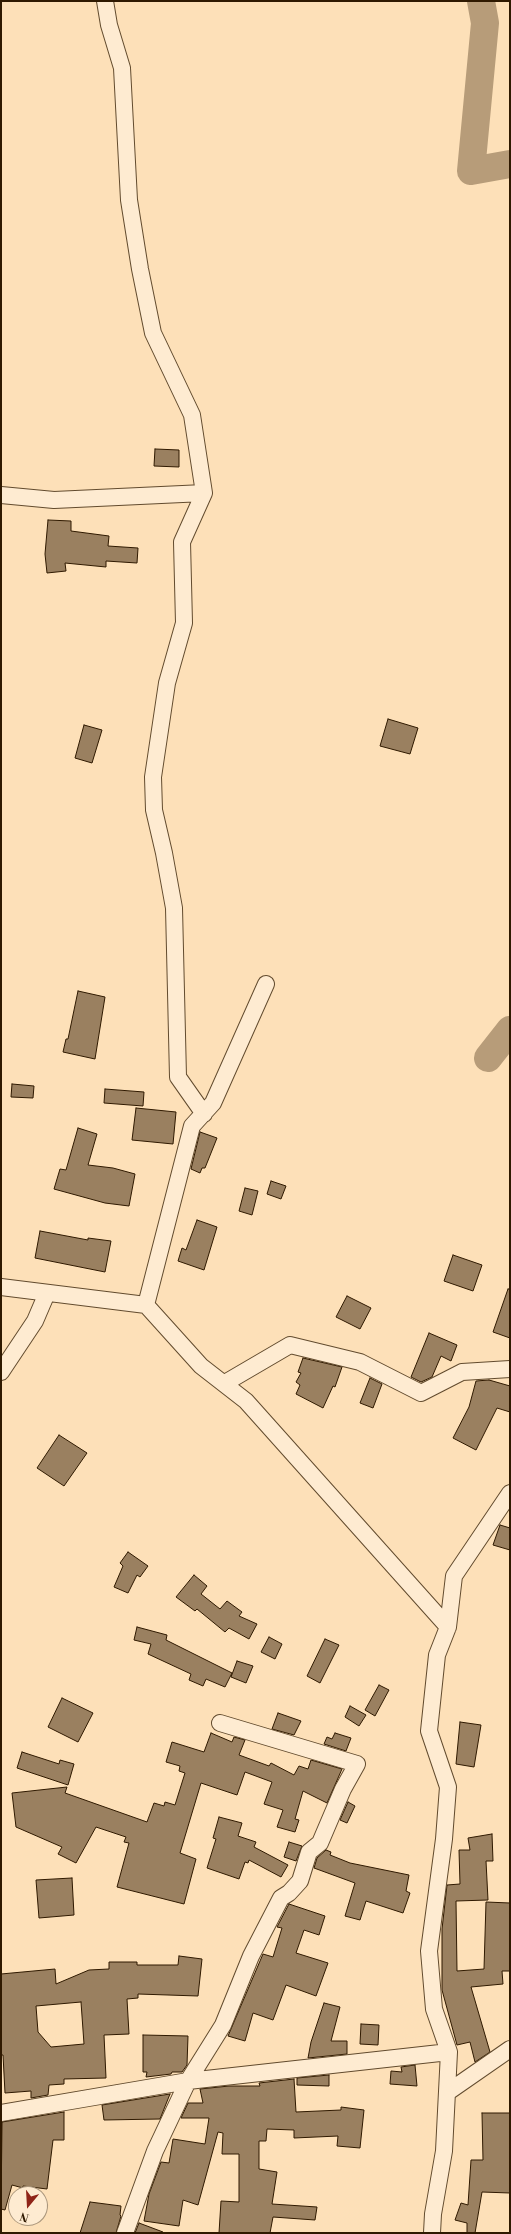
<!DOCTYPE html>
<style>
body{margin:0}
#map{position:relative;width:511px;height:2234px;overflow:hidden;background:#fde0b8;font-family:"Libre Bodoni",serif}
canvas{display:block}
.frame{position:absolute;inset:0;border:2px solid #2f1900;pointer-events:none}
.north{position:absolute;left:8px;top:2186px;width:40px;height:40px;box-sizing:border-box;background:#feebd1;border:1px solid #ab977d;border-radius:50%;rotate:198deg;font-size:11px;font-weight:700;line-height:16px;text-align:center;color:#2f1900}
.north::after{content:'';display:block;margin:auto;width:14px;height:18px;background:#8f2418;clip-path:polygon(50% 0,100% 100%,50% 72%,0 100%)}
</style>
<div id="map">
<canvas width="511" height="2234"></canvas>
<div class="frame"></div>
<div class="north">N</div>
</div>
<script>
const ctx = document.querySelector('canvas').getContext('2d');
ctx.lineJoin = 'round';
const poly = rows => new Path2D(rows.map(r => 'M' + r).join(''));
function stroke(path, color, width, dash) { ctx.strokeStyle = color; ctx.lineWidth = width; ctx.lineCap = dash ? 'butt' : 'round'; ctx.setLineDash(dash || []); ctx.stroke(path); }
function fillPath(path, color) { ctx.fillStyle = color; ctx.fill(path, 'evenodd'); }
stroke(poly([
 [481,1,485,23,471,171,510,164],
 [488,1058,510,1030]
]), '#b79c79', 28);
const building = poly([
 [155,449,179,450,179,467,154,466,155,449],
 [48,520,71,521,71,531,109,536,108,546,138,548,137,563,106,561,106,567,65,563,66,571,47,573,45,554,48,520],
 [388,719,418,728,410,754,380,746,388,719],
 [84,725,102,730,92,763,75,758,84,725],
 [78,991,105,997,95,1059,63,1052,66,1039,68,1039,78,991],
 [12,1084,34,1086,33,1098,11,1097,12,1084],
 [105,1089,144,1092,143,1106,104,1103,105,1089],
 [136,1108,176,1112,173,1144,132,1140,136,1108],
 [78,1128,97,1134,88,1165,113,1168,135,1174,129,1206,105,1203,54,1189,60,1169,66,1170,78,1128],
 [200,1132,217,1138,205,1168,202,1168,200,1173,191,1169,200,1132],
 [271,1181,286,1186,281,1199,267,1194,271,1181],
 [245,1188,258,1191,252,1215,239,1211,245,1188],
 [197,1220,217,1227,204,1270,178,1261,182,1248,186,1250,197,1220],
 [40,1231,88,1240,88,1238,111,1241,105,1272,35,1258,40,1231],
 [453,1255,482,1265,473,1291,444,1281,453,1255],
 [508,1289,510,1289,510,1338,493,1332,508,1289],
 [347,1296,371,1308,360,1329,336,1317,347,1296],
 [429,1333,457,1345,451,1361,441,1356,432,1377,421,1382,411,1377,429,1333],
 [303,1358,342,1367,335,1387,333,1386,323,1408,296,1394,300,1385,296,1382,301,1373,298,1372,303,1358],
 [370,1378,382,1384,373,1408,360,1403,370,1378],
 [489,1380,510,1386,510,1412,497,1408,476,1450,453,1438,469,1407,476,1381,489,1380],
 [59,1435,87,1453,64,1486,37,1468,59,1435],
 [500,1525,510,1528,510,1550,493,1545,500,1525],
 [128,1552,148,1566,140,1577,137,1575,128,1593,114,1587,123,1566,120,1563,128,1552],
 [194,1575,207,1586,201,1594,220,1609,227,1601,242,1612,239,1616,257,1624,249,1639,229,1628,225,1632,197,1609,195,1611,176,1597,194,1575],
 [137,1627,167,1635,166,1640,232,1673,225,1687,206,1679,203,1686,189,1680,191,1674,148,1654,151,1644,134,1640,137,1627],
 [269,1637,282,1644,275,1659,261,1652,269,1637],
 [325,1639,339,1645,320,1683,307,1676,325,1639],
 [237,1661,253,1666,246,1683,231,1677,237,1661],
 [379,1685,389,1690,375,1716,365,1710,379,1685],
 [62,1698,93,1713,78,1742,48,1727,62,1698],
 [350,1706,366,1715,359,1726,345,1717,350,1706],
 [278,1713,301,1721,294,1735,272,1729,278,1713],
 [460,1722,481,1725,474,1767,456,1764,460,1722],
 [211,1733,232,1742,234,1737,245,1740,239,1755,269,1766,271,1763,294,1775,299,1766,308,1769,311,1760,342,1769,327,1803,303,1791,295,1819,299,1820,295,1832,277,1827,283,1810,264,1804,272,1782,245,1772,237,1795,201,1783,180,1853,196,1859,184,1904,117,1887,129,1843,124,1842,126,1837,96,1827,76,1863,58,1854,62,1847,16,1827,12,1793,67,1787,65,1793,147,1822,154,1803,164,1806,165,1802,175,1805,185,1773,179,1771,180,1766,166,1762,172,1742,204,1752,211,1733],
 [335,1733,351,1738,346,1751,324,1744,327,1737,332,1739,335,1733],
 [22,1752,59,1764,60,1760,74,1764,68,1785,17,1768,22,1752],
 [348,1802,355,1806,347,1823,340,1820,348,1802],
 [219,1817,242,1823,238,1836,256,1842,254,1847,288,1865,281,1877,249,1860,248,1863,245,1862,239,1879,207,1868,216,1839,213,1838,219,1817],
 [492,1834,493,1861,486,1861,488,1900,456,1901,457,1971,484,1969,486,1902,510,1903,510,1971,502,1971,503,1984,471,1987,490,2052,475,2062,470,2042,457,2045,442,1990,442,1929,447,1885,460,1884,459,1850,470,1850,468,1838,492,1834],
 [289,1842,302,1846,296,1861,284,1857,289,1842],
 [326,1850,331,1852,330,1855,350,1863,409,1875,406,1891,410,1893,403,1913,366,1901,360,1920,345,1916,355,1883,314,1868,317,1858,326,1850],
 [72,1878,74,1915,39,1918,36,1880,72,1878],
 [289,1904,325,1916,319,1935,304,1930,296,1953,328,1963,316,1996,286,1985,273,2020,253,2013,245,2041,228,2036,263,1954,273,1957,282,1928,277,1927,289,1904],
 [179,1956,202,1959,198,1996,138,1994,138,1998,127,1999,129,2034,104,2035,106,2078,64,2079,64,2084,49,2085,48,2095,31,2098,31,2091,5,2093,3,2055,1,2055,1,1974,55,1969,56,1984,89,1970,109,1969,109,1962,137,1962,137,1965,178,1965,179,1956],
 [81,2002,84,2044,51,2047,38,2032,36,2006,81,2002],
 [324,2003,340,2007,331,2041,347,2041,347,2054,308,2058,311,2042,324,2003],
 [361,2024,379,2025,378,2045,360,2044,361,2024],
 [143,2035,188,2036,187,2065,182,2072,172,2072,171,2074,146,2077,147,2072,143,2072,143,2035],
 [415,2065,417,2086,390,2084,391,2071,402,2072,401,2067,415,2065],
 [329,2075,329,2086,297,2085,297,2078,329,2075],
 [294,2079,296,2112,341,2110,341,2107,364,2110,360,2148,337,2146,338,2136,294,2138,294,2130,267,2129,266,2141,259,2141,259,2169,277,2172,272,2204,317,2207,315,2220,273,2217,270,2233,219,2233,221,2201,239,2202,239,2154,222,2154,223,2133,218,2132,198,2205,183,2200,179,2226,144,2221,149,2194,161,2162,169,2163,173,2139,205,2144,209,2118,181,2118,188,2103,203,2103,200,2089,229,2086,260,2086,259,2083,294,2079],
 [170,2094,160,2119,104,2120,102,2105,170,2094],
 [64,2112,64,2140,53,2140,47,2189,23,2186,23,2188,12,2185,5,2210,1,2209,2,2122,64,2112],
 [482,2113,510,2113,510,2193,482,2192,475,2233,467,2233,467,2223,455,2220,461,2203,468,2205,471,2160,483,2160,482,2113],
 [90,2202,121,2206,120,2215,121,2216,116,2233,80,2233,90,2202],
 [139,2223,163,2232,163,2233,135,2233,139,2223]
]);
fillPath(building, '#9a8060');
stroke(building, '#2f1900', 1);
const street = poly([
 [105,1,109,25,122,68,129,200,140,269,153,333,192,415,204,493,182,542,184,623,167,683,153,777,154,810,164,853,174,908,178,1077,204,1114],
 [1,495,54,500,204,493],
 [1,1287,146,1305,201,1366,246,1401,448,1627],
 [146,1305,192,1126,213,1103,266,984],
 [1,1372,35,1321,47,1293],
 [225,1383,290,1345,360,1362,421,1393,462,1372,510,1369],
 [448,2092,510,2049],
 [1,2113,188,2081,449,2052],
 [125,2233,155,2151,188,2081,223,2025,251,1956,281,1898,289,1893,300,1881,309,1852,320,1843,343,1789,357,1764,220,1723],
 [432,2233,433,2214,444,2151,449,2052,434,2009,429,1951,444,1839,448,1787,429,1731,437,1655,448,1627,454,1576,510,1493]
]);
stroke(street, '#624b2e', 18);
stroke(street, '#feebd1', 16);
</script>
